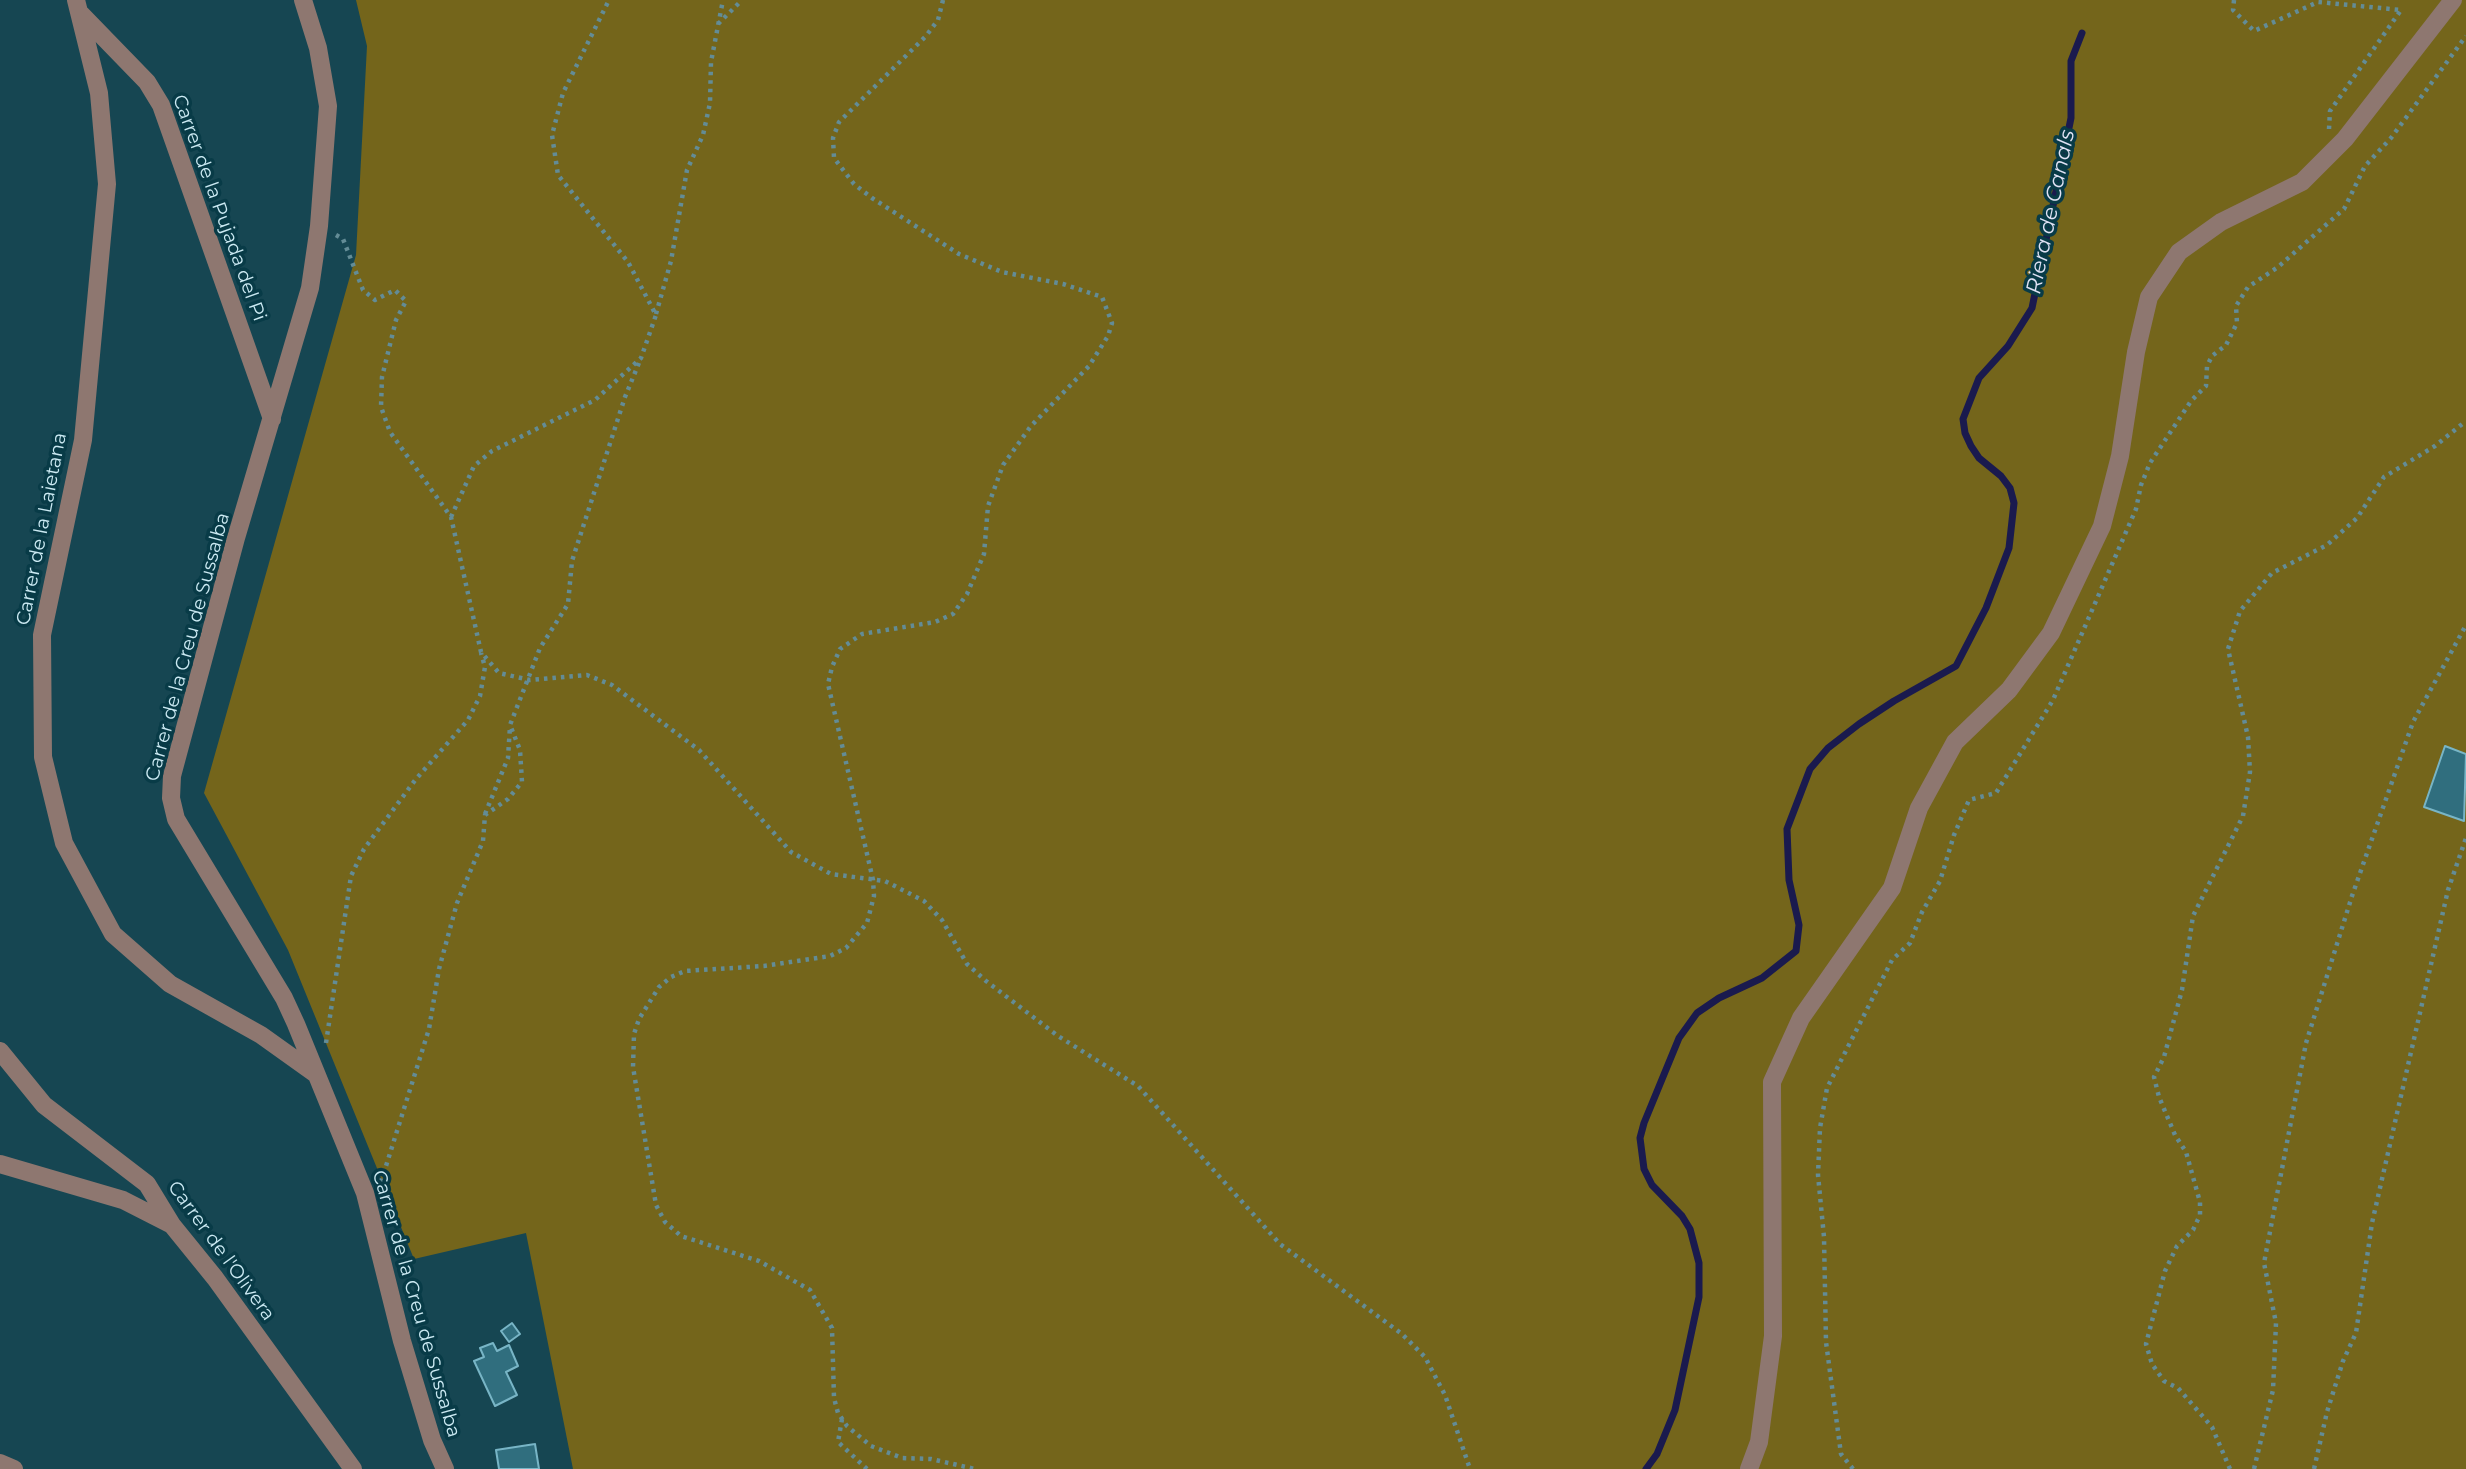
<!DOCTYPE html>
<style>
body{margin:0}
canvas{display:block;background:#164652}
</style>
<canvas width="2466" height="1469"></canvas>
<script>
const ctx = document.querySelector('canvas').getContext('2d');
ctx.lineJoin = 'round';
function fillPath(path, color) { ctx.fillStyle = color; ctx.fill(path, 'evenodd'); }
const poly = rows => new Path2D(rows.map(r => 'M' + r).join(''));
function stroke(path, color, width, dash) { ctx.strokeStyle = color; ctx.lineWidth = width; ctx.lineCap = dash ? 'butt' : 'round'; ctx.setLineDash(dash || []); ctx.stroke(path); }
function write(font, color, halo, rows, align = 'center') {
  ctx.font = font + ' Montserrat,sans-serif'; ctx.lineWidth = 7; ctx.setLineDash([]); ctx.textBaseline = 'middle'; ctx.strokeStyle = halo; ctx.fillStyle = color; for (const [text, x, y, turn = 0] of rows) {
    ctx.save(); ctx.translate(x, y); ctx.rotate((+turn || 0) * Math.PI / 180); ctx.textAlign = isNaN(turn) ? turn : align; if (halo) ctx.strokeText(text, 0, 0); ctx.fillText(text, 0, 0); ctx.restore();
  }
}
fillPath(poly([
 [356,0,2466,0,2466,1469,573,1469,526,1233,414,1259,288,950,204,793,356,255,367,46]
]), '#74651b');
stroke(poly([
 [1646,1469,1657,1454,1675,1410,1699,1297,1699,1263,1690,1229,1682,1216,1652,1185,1644,1169,1640,1138,1644,1123,1679,1038,1697,1013,1719,998,1762,978,1796,951,1799,925,1789,880,1787,829,1810,769,1828,748,1859,724,1894,701,1956,666,1986,608,2009,548,2014,503,2010,488,2001,476,1979,458,1971,446,1965,433,1963,419,1979,378,2008,346,2032,308,2071,118,2071,61,2082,33]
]), '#1a1a4e', 7);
const building = poly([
 [2445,746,2466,754,2464,821,2424,807,2445,746],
 [512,1323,520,1334,509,1342,501,1331,512,1323],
 [493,1343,497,1351,509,1345,518,1366,506,1372,517,1395,495,1406,474,1361,484,1357,480,1348,493,1343],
 [535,1444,539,1469,499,1469,496,1450,535,1444]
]);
fillPath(building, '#306e7e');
stroke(building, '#78b5c6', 2);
stroke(poly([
 [943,0,938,20,926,36,839,122,833,138,834,158,854,184,872,198,959,254,1002,272,1063,284,1102,297,1112,323,1108,336,1089,366,1031,426,1003,465,988,506,984,554,967,594,953,614,935,622,862,634,840,649,832,667,828,684,873,880,874,896,867,923,846,948,830,956,764,966,685,971,671,977,659,987,639,1019,634,1034,633,1067,656,1205,665,1222,681,1236,759,1261,810,1290,832,1328,834,1398,838,1413,847,1426,871,1446,902,1458,931,1459,975,1469],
 [2234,0,2233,10,2254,31,2318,2,2401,10,2330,111,2329,129],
 [718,24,742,0],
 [336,235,343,239,363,290,375,300,395,290,406,301,396,320,382,377,381,407,390,432,451,517,481,652,499,673,530,680,587,675,612,685,699,750,791,852,831,874,885,881,924,901,942,920,967,964,986,981,1058,1036,1138,1086,1280,1244,1402,1334,1425,1357,1445,1395,1470,1469],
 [656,314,671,261,687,170,703,135,710,103,711,62,723,0],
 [451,517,474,466,492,451,595,400,641,358,656,315,628,262,558,175,552,135,563,93,609,0],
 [485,814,508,758,510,726],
 [326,1043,351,876,364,849,416,779,468,720,480,696,485,667,481,653],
 [381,1182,429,1029,439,969,457,903,483,841,485,815,508,799,522,782,520,750,510,725,540,648,568,604,572,561,625,397,641,358],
 [842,1419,838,1442,867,1469],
 [1853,1469,1841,1454,1826,1342,1824,1237,1818,1175,1820,1128,1827,1088,1892,960,1910,943,1922,912,1940,881,1954,835,1969,800,1996,793,2053,700,2136,509,2141,485,2150,463,2191,401,2206,386,2207,366,2212,356,2226,345,2237,323,2236,306,2248,287,2278,267,2344,209,2365,166,2391,138,2466,36],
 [2230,1469,2212,1427,2178,1388,2164,1381,2152,1364,2146,1344,2165,1271,2177,1246,2193,1230,2200,1215,2200,1202,2186,1152,2175,1135,2159,1097,2154,1077,2164,1057,2182,990,2193,916,2243,816,2250,772,2248,737,2228,649,2240,611,2272,573,2327,545,2357,518,2384,477,2435,446,2466,421],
 [2254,1469,2273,1390,2276,1323,2264,1263,2306,1043,2352,896,2413,722,2466,625],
 [2314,1469,2327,1412,2343,1361,2356,1333,2372,1223,2448,890,2466,838]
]), '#638c96', 4.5, [3.5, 5]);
stroke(poly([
 [76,0,99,93,107,184,83,440,42,635,43,757,64,843,113,934,170,984,261,1035,317,1075],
 [303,0,318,48,328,106,319,226,310,288,236,538,172,776,171,798,176,819,284,998,296,1024,365,1193,402,1341,432,1440,445,1469],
 [81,14,147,82,161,105,272,419],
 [0,1051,44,1105,147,1184,172,1225,215,1278,353,1469],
 [0,1164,123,1200,172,1225],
 [0,1463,14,1469],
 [1749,1469,1759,1442,1773,1336,1772,1082,1801,1018,1892,888,1919,808,1955,742,2009,690,2051,633,2102,526,2120,456,2136,352,2149,297,2179,252,2221,222,2302,182,2345,139,2453,0]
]), '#8e7770', 18);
write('19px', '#cceaf3', '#083b47', [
 ["Carrer de la Pujada del Pi",219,208,70],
 ["Carrer de la Laietana",42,529,-79],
 ["Carrer de la Creu de Sussalba",188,647,-75],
 ["Carrer de l'Olivera",221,1251,54],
 ["Carrer de la Creu de Sussalba",416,1304,74]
]);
write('italic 21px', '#e0e3f5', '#083b47', [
 ["Riera de Canals",2051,212,-78]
]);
</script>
